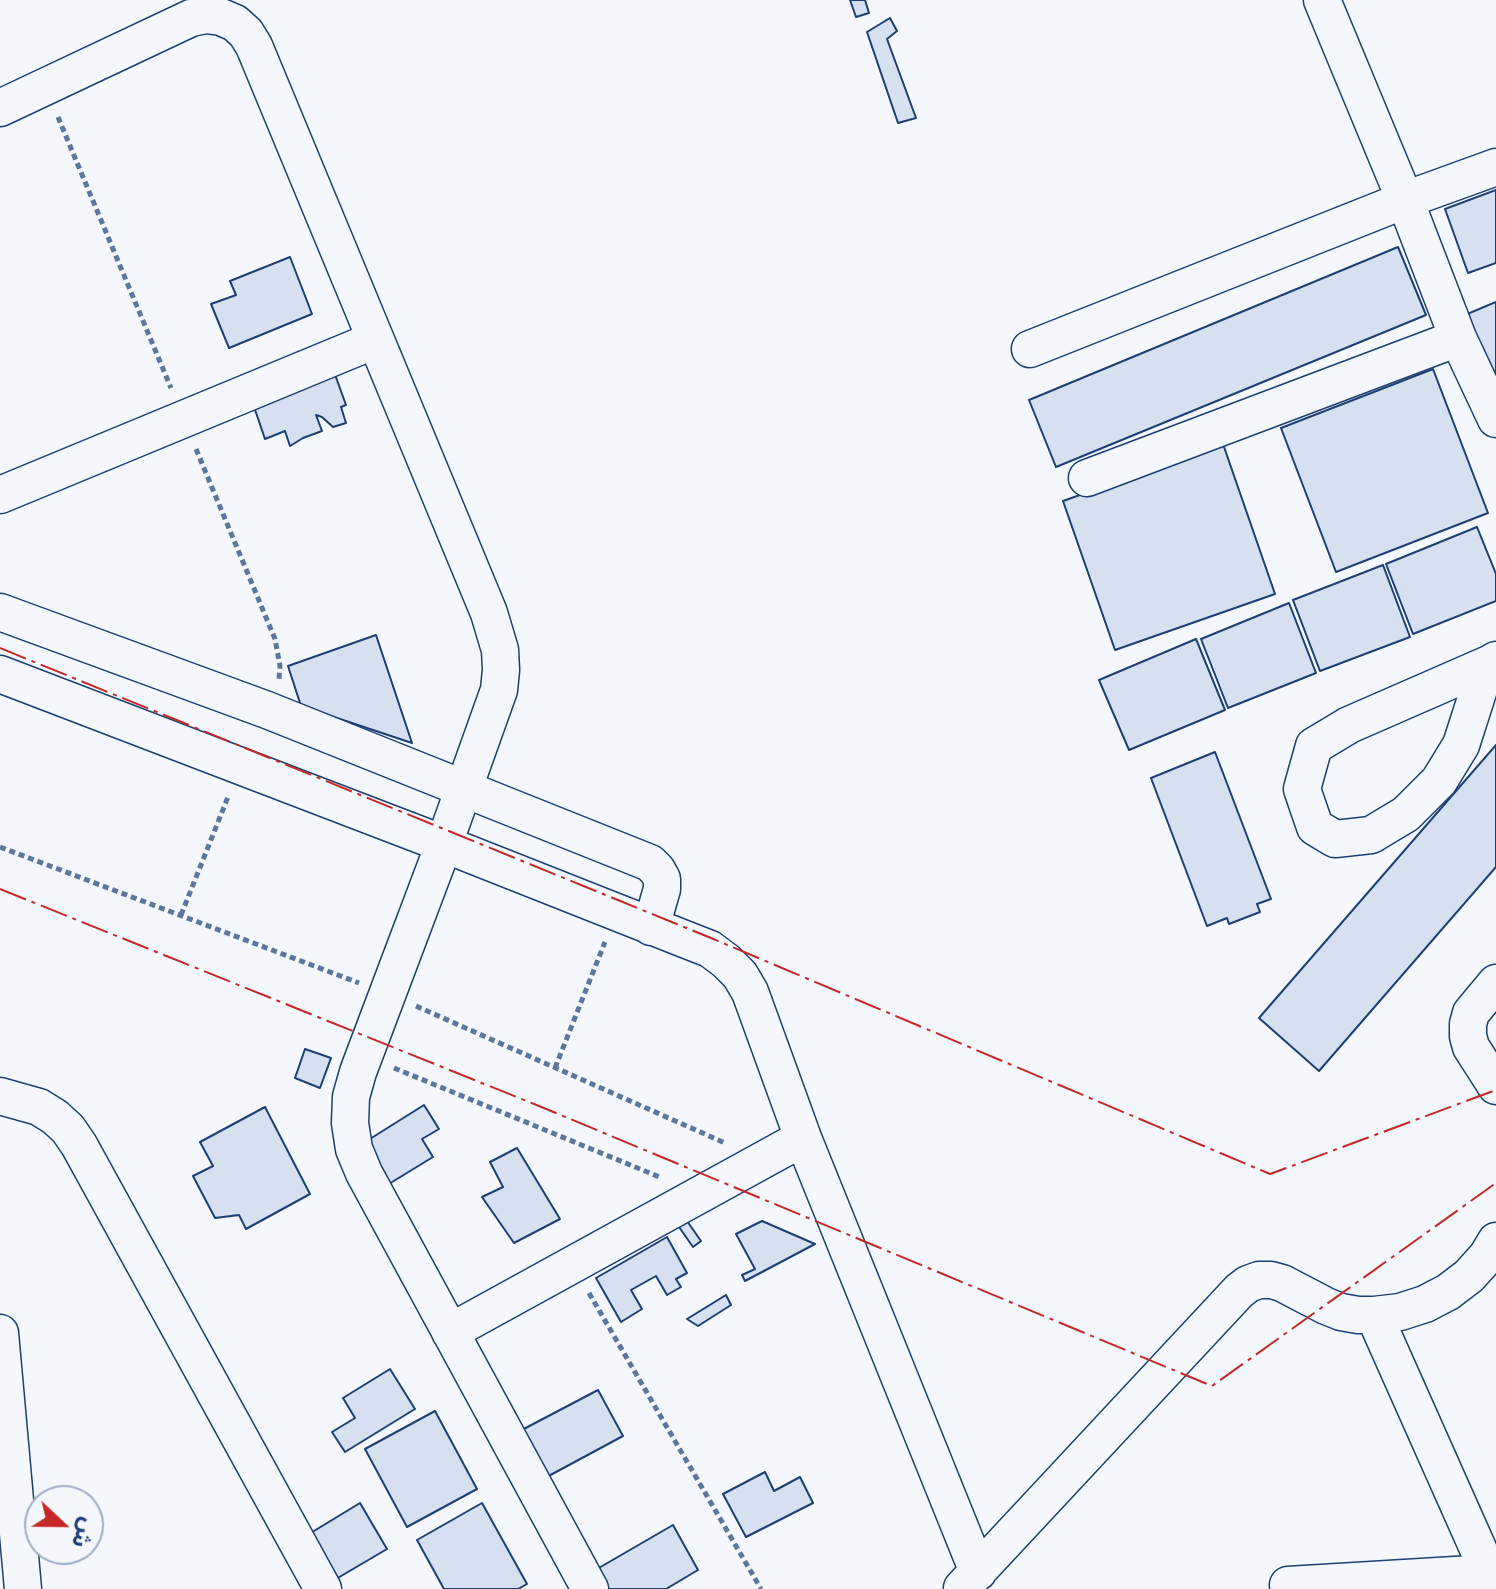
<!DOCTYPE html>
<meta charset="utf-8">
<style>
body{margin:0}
#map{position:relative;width:1496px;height:1589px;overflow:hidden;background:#f4f7fb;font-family:"PT Serif","Noto Sans Arabic",serif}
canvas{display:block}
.north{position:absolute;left:24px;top:1485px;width:80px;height:80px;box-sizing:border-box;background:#f4f7fb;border:2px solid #9eadc5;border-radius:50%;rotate:112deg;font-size:22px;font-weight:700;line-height:32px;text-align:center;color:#1d3f73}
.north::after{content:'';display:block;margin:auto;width:28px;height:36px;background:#c62828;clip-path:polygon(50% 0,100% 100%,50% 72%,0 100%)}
</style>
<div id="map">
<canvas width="1496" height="1589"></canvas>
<div class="north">ش</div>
</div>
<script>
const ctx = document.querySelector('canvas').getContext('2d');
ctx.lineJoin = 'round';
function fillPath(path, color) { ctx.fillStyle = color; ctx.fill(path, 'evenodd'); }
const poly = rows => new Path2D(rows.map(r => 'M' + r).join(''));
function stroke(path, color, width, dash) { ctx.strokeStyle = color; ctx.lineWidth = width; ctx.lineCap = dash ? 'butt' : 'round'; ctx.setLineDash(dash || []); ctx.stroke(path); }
const building = poly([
 [850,0,865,0,869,13,856,17,850,0],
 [890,18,897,31,887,39,916,118,898,123,867,32,890,18],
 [1496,190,1496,263,1468,273,1445,209,1496,190],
 [1398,247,1426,315,1056,467,1029,400,1398,247],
 [290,257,312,314,229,348,211,304,236,295,230,281,290,257],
 [1496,302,1496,389,1465,315,1496,302],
 [333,369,346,405,341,407,346,423,333,427,322,417,316,415,322,431,303,438,290,446,285,431,265,439,251,398,333,369],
 [1433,369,1488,513,1336,572,1281,428,1433,369],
 [1223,444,1275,594,1115,650,1063,501,1223,444],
 [1477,527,1496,574,1496,601,1413,634,1386,564,1477,527],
 [1383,565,1410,637,1320,671,1293,600,1383,565],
 [1289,603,1316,673,1228,708,1201,639,1289,603],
 [376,635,412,743,301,706,288,666,376,635],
 [1196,639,1225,710,1129,750,1099,680,1196,639],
 [1496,745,1496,867,1319,1071,1259,1018,1496,745],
 [1215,752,1271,899,1257,904,1260,912,1229,924,1227,918,1207,926,1151,778,1215,752],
 [305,1049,331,1058,320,1088,295,1078,305,1049],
 [424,1105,439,1129,422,1139,433,1157,379,1190,354,1149,424,1105],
 [265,1107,310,1194,246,1229,239,1215,215,1218,193,1176,213,1166,200,1142,265,1107],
 [517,1148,560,1219,514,1243,482,1197,503,1187,490,1162,517,1148],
 [687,1221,701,1241,693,1247,679,1227,687,1221],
 [762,1221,815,1244,745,1281,742,1275,755,1269,736,1234,762,1221],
 [667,1237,687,1273,676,1279,681,1287,667,1295,656,1276,631,1290,642,1309,621,1322,596,1278,667,1237],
 [726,1295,731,1305,698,1326,687,1319,726,1295],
 [390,1369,415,1409,345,1452,332,1432,355,1418,343,1398,390,1369],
 [598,1390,623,1436,543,1479,518,1432,598,1390],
 [435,1411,477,1489,407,1527,365,1449,435,1411],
 [765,1472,774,1491,800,1477,813,1503,746,1537,723,1494,765,1472],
 [360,1503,387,1549,336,1579,309,1534,360,1503],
 [482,1503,527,1584,518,1589,444,1589,417,1540,482,1503],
 [673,1525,698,1570,666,1589,608,1589,597,1569,673,1525]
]);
fillPath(building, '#d5e0f0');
stroke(building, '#1d3f73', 2);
const minor = poly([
 [1322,0,1405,200,1458,338,1496,419],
 [0,108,191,18,206,15,221,17,235,23,246,33,254,46,489,613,500,650,501,670,499,690,444,844,358,1072,351,1097,350,1123,354,1149,364,1173,590,1589],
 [1030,349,1405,200,1496,167],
 [1087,478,1458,338],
 [0,495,375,340],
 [0,612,267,710,650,863,657,870,662,879,662,889,651,927],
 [1491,663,1479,689,1461,745,1439,781,1406,814,1371,835,1335,839,1315,827,1302,789,1314,746,1349,725,1491,663,1496,660],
 [0,674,444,844,692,942,710,949,726,961,740,975,750,992,803,1138,978,1572],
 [1496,983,1471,1013,1468,1024,1468,1036,1471,1047,1496,1086],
 [0,1096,39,1107,55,1117,68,1129,79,1145,323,1589],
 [1374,1315,1496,1589],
 [450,1332,803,1138],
 [0,1333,23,1589],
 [1288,1585,1488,1573,1496,1570],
 [962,1588,1239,1291,1248,1284,1259,1280,1271,1280,1282,1283,1326,1306,1341,1312,1358,1315,1374,1315,1400,1312,1425,1304,1448,1292,1469,1276,1487,1256,1496,1241]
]);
stroke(minor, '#1d3f73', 39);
stroke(poly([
 [58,117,171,388],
 [196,449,275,639,280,666,279,679],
 [0,847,359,983],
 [181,915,228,797],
 [416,1006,725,1143],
 [394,1068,662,1178],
 [555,1068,605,942],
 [589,1293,761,1589]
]), '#5e769c', 5, [6, 4]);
stroke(minor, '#f4f7fb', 36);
stroke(poly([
 [0,648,711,938,1270,1174,1496,1090],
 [0,889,539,1106,1212,1386,1496,1183]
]), '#c62828', 2, [28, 6, 4, 6]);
</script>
